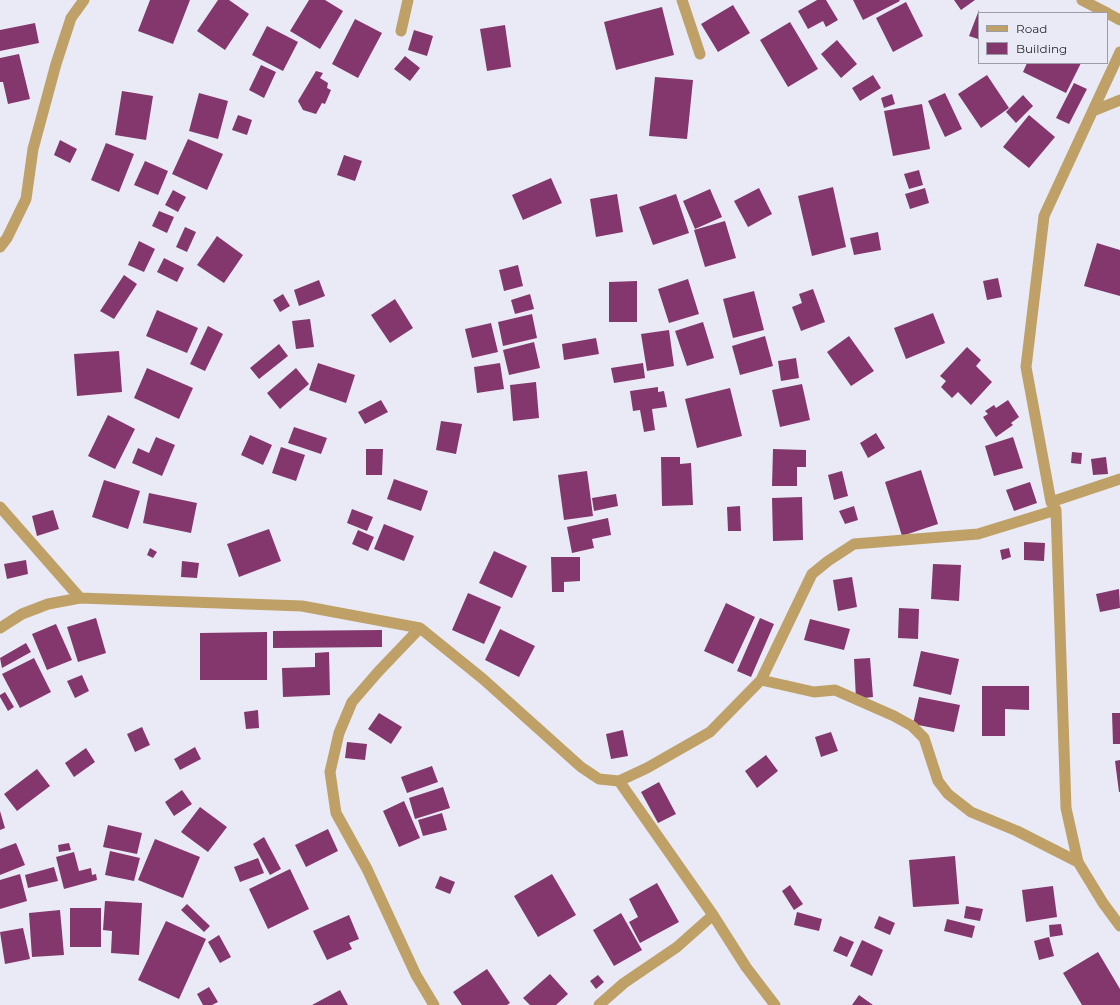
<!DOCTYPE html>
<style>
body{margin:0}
#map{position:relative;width:1120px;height:1005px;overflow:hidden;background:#e9eaf6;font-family:Montserrat,sans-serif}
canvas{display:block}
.legend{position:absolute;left:978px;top:12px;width:130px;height:52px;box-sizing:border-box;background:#e9eaf6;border:1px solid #9c9da6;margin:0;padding:5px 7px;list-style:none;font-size:12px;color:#28292d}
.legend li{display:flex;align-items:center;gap:8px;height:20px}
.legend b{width:20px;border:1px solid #9c9da6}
</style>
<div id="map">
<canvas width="1120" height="1005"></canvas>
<ul class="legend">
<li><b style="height:5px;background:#bfa168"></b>Road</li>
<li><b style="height:11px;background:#83376c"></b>Building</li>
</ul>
</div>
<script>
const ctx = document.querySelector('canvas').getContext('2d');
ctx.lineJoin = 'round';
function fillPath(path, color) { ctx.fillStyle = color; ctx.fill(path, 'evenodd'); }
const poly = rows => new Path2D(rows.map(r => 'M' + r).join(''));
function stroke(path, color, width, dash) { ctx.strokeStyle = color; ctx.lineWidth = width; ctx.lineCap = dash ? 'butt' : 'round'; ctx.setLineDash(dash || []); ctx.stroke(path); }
fillPath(poly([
 [150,0,190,0,173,44,138,31],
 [218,0,229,0,249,14,225,50,197,31],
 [309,0,325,0,343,11,320,49,290,31],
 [817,0,826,0,838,20,826,27,823,21,808,29,798,11],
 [853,0,899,0,900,1,863,20],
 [954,0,975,0,961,10],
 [906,2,923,36,893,52,876,18],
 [733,5,750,33,718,52,701,24],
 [662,7,674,55,616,70,604,22],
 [979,10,979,37,978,39,969,36],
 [355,19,382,33,358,78,332,64],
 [790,22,818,69,788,87,760,40],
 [35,23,39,43,0,51,0,30],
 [505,25,511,67,487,71,480,29],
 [267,26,298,42,283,71,252,55],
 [414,30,433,36,427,56,408,50],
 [837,40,857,64,841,78,821,54],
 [19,54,30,99,8,104,3,82,0,82,0,58],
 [405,56,420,68,410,81,394,69],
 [1027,63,1081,63,1066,93,1023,72],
 [261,65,276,72,264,98,249,90],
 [316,71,323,73,320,78,328,83,327,88,331,90,325,104,322,103,316,114,303,110,298,101],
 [873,75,881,88,860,101,852,88],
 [987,75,1009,108,981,128,958,94],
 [655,77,693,80,687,139,649,136],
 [1074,83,1087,89,1069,124,1056,118],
 [122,91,153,96,146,140,115,135],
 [199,93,228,101,218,139,189,131],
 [945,93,962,129,945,137,928,101],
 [892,94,895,104,884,108,881,98],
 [1023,95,1033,106,1016,123,1006,112],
 [922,104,930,149,893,156,884,111],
 [238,115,252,120,247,135,232,130],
 [1029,115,1055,137,1029,168,1003,147],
 [188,139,223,154,207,190,172,174],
 [60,140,77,149,70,163,54,155],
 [106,143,134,154,119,192,91,180],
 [344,155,362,161,355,181,337,175],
 [145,161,168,171,158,195,134,185],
 [919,170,923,185,909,189,904,174],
 [551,178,562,203,523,220,512,195],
 [833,187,846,247,812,256,798,196],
 [759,188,772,214,748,227,734,201],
 [925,188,929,203,910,209,905,194],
 [710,189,722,217,695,229,683,201],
 [173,190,186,197,178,212,165,205],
 [617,194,623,232,596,237,590,199],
 [676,194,689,233,653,245,639,207],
 [159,211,174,217,167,233,152,226],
 [725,221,736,258,705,267,694,230],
 [185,227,196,232,187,252,176,247],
 [878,232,881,250,854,255,850,238],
 [217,236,243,255,224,283,197,265],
 [139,241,155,249,144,272,128,265],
 [1097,243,1120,250,1120,296,1084,286],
 [164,258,184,268,177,282,157,272],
 [518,265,523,286,504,291,499,270],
 [124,275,137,284,114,319,100,311],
 [998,278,1002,297,987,300,983,281],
 [688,279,699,314,669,323,658,289],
 [319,280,325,296,299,306,294,290],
 [637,281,637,322,609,322,609,282],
 [813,289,825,322,801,331,792,307,802,303,799,294],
 [754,291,764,330,733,338,723,299],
 [283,294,290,306,280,312,273,300],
 [530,294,534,309,515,314,511,300],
 [395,299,413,328,390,343,371,315],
 [157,310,198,328,187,353,146,336],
 [933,313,945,343,906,359,894,328],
 [532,314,537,338,503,346,498,322],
 [310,319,314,347,296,349,292,321],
 [703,322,714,358,687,366,675,331],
 [491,323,498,352,472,358,465,329],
 [208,326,223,334,205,371,190,364],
 [669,330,674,366,647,371,641,334],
 [765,336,773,366,740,375,732,346],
 [849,336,874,371,851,386,827,352],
 [596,338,599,354,564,360,562,344],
 [534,342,540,368,509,375,503,350],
 [279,344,288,356,259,379,250,368],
 [967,347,981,360,976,366,992,382,971,405,958,392,952,398,941,387,946,381,940,376],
 [119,351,122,392,77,396,74,354],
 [796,358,799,378,781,381,778,361],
 [318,363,355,375,346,403,309,390],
 [500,363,504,389,477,393,474,367],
 [643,363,645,378,614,383,611,368],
 [147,368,193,388,179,419,134,398],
 [296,368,309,384,280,409,267,393],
 [536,382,539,418,513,421,510,385],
 [802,384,810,420,780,427,772,390],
 [658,387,658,392,664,391,667,407,652,409,655,430,644,432,640,410,633,411,630,391],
 [730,388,742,436,697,448,685,399],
 [381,400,388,412,365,424,358,412],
 [1008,400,1019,417,1011,423,1013,425,996,437,983,417,988,414,985,411,994,405,996,408],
 [108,415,135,429,115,469,88,456],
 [441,421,462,424,456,454,436,450],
 [294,427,327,438,321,454,288,443],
 [876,433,885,448,868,458,860,443],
 [250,435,272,445,263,465,241,455],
 [156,437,175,445,162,476,132,463,138,448,149,453],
 [1013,437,1023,468,994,476,985,446],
 [281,447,305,455,296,481,272,473],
 [366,449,383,449,382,475,366,475],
 [773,449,806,450,806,467,797,467,797,486,772,486],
 [1072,452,1082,453,1081,464,1071,463],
 [661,457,680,457,680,464,691,463,693,505,662,506],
 [1106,457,1108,474,1093,475,1091,459],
 [921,470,938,524,902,536,885,482],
 [587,471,593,516,564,520,558,475],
 [842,471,848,496,834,500,828,475],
 [394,479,428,491,421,511,387,499],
 [104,480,140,491,128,529,92,517],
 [1030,482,1037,503,1014,511,1006,490],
 [149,493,197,503,191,533,143,523],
 [616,494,618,506,594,511,592,498],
 [802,497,803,540,773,541,772,498],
 [740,506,741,531,728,531,727,507],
 [854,506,858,520,845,524,839,511],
 [352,509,373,517,367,531,347,523],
 [53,510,59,529,37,536,32,516],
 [608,518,611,535,592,539,594,548,572,553,567,527],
 [384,524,414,536,404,561,374,549],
 [269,529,281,561,239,577,227,544],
 [358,530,374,537,368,551,352,544],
 [1024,542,1045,543,1044,561,1024,560],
 [150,548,157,552,153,558,147,555],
 [1009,548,1011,557,1002,560,1000,550],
 [494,551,527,566,512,598,479,583],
 [551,557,580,557,580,581,564,582,564,592,552,592],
 [26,560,28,574,7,579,4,564],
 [182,561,199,563,197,578,181,577],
 [933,564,961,565,959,601,931,599],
 [852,577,857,607,838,611,833,580],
 [1119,589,1120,608,1100,612,1096,594],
 [468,593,501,607,484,644,452,630],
 [726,603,755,617,733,664,704,651],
 [899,608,919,609,918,639,898,638],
 [96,618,106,653,78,662,67,627],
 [760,618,774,624,751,677,737,671],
 [810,619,850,629,844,650,804,640],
 [56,624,72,660,47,670,32,634],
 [500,629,535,646,519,677,485,660],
 [382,630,382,647,273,648,273,631],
 [267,632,267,680,200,680,200,633],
 [26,643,31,652,2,668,0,658],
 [921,651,959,659,951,695,913,686],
 [329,652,330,695,283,697,282,668,315,667,315,653],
 [34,658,51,692,20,708,2,674],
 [870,658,873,697,856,699,854,659],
 [82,675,89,691,75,698,67,681],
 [982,686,1029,686,1029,710,1005,709,1005,736,982,736],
 [5,692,14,707,8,711,0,697,0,695],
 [919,697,960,705,954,732,913,724],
 [258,710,259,728,246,729,244,712],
 [379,713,402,727,391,744,368,729],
 [1112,713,1120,713,1120,744,1113,744],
 [142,727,150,745,135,752,127,734],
 [623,730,628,756,611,759,606,734],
 [831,732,838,751,821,757,815,737],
 [347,742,367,744,365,760,345,758],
 [195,747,201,759,180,770,174,759],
 [86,748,95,762,74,777,65,763],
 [766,755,778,771,757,788,745,771],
 [1120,760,1120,792,1119,792,1115,761],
 [432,766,438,782,407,793,401,777],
 [37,769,50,786,17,811,4,794],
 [659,782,676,814,658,823,641,792],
 [443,787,450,808,415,819,409,798],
 [182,790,192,804,174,816,165,802],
 [404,801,420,838,399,847,383,811],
 [200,807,227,827,208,852,181,832],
 [0,811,5,828,0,830],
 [442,813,447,830,423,836,418,820],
 [108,825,142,833,137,854,103,847],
 [328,829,338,851,306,867,295,845],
 [264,837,281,869,270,875,253,844],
 [155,839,200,857,183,898,138,880],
 [16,843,25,865,0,875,0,849],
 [69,843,71,850,59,852,58,845],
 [110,851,140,858,134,881,105,875],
 [74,852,79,871,91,868,92,875,96,874,97,880,64,889,56,857],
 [955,856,959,904,913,907,909,860],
 [258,858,264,873,240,882,234,867],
 [54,867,58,881,28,888,25,875],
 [290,869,309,909,268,929,249,889],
 [20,874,27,901,0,909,0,880],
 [552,874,576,915,538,937,514,896],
 [440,876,455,882,450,894,435,888],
 [657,883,679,922,640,943,629,922,638,917,629,899],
 [790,885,803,904,794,910,782,891],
 [1053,886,1057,917,1026,922,1022,890],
 [105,901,142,903,139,955,111,953,112,931,103,930],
 [187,904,210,926,204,932,181,910],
 [966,906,983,909,980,921,964,918],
 [70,908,101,908,101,947,70,947],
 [60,910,64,955,32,957,29,913],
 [797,912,822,919,819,931,794,925],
 [621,913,642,950,614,966,593,930],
 [349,915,359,939,349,943,352,949,327,960,313,931],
 [879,916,895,923,890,935,874,928],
 [947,919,975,926,972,938,944,931],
 [166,921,206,939,179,999,138,980],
 [1061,924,1063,935,1050,937,1049,925],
 [23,928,30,959,5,964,0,932],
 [219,935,231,957,220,963,208,942],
 [840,936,854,942,847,957,833,951],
 [1049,937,1054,956,1039,960,1034,941],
 [862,940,883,950,872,976,850,966],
 [1098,952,1120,989,1120,1005,1082,1005,1063,973],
 [487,969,510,1003,507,1005,462,1005,453,992],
 [550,974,568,994,556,1005,530,1005,523,998],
 [598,975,604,982,596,989,590,981],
 [209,987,218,1002,212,1005,203,1005,197,994],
 [340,990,348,1005,312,1005],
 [859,995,873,1005,852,1005]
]), '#83376c');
stroke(poly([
 [682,0,700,54],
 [1082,0,1107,13],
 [1107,13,1120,20],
 [401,31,408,0],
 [1120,52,1044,216,1026,367,1051,502,1056,510,1066,808,1078,862,1103,903,1120,926],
 [1093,111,1120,100],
 [0,247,7,238,26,199,33,149,56,64,71,18,84,0],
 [1051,502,1120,479],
 [0,507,80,598],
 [0,628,22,614,48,604,80,598,302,606,420,628,483,679,581,767,599,779,619,781,647,768,710,732,761,680,812,574,828,561,854,544,978,534,1056,510],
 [420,628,378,672,352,702,339,733,330,772,336,813,367,869,416,975,434,1005],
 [761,680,814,692,835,690,894,716,912,726,924,738,938,781,948,794,971,812,1017,831,1078,862],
 [619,781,713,915,746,967,775,1005],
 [599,1005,624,983,677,947,713,915]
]), '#bfa168', 11);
</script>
